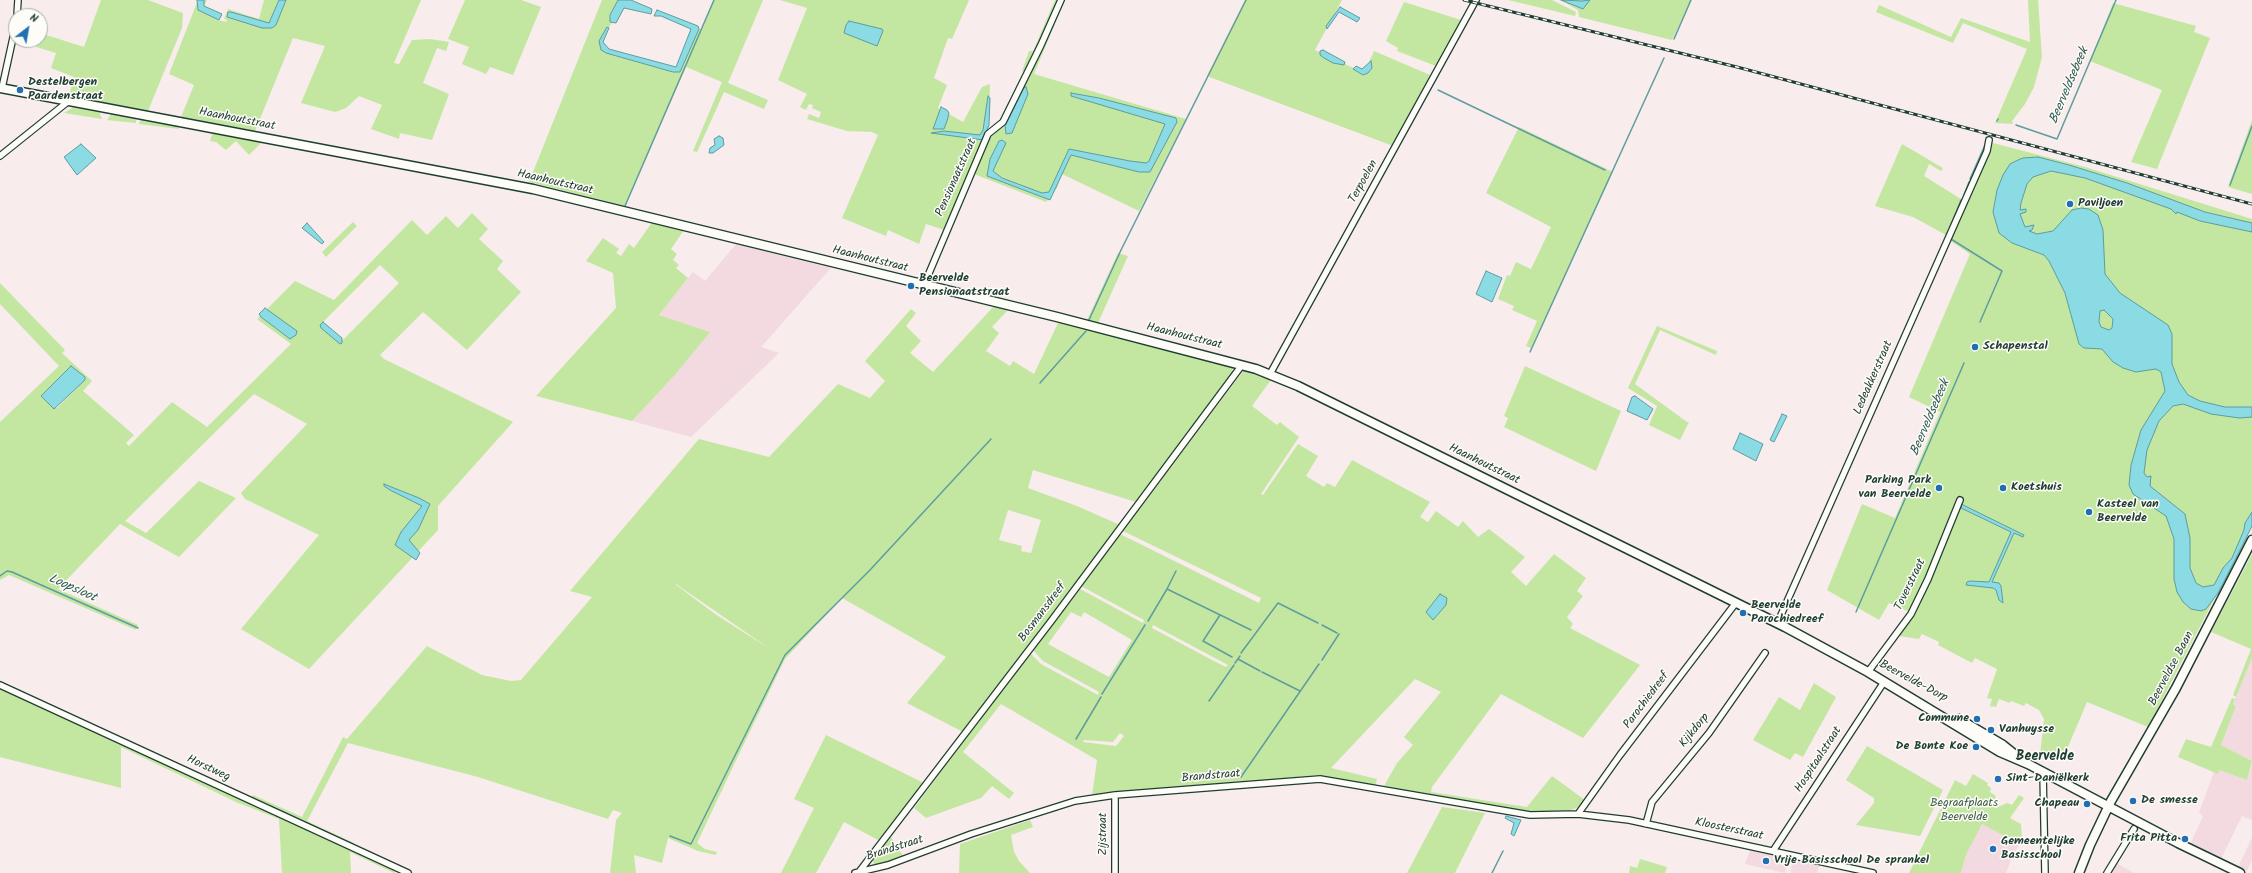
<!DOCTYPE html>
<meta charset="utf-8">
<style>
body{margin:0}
#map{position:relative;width:2252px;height:873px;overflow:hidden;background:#f8eced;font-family:Kalam,sans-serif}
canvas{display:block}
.north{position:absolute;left:8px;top:8px;width:40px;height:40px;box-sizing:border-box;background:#fdfcf7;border:1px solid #a4b0a9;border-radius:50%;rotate:31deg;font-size:11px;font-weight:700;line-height:16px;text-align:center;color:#1f3d34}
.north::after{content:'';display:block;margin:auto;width:14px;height:18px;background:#1f6fb2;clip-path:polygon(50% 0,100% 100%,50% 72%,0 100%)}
</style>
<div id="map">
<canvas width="2252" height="873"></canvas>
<div class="north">N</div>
</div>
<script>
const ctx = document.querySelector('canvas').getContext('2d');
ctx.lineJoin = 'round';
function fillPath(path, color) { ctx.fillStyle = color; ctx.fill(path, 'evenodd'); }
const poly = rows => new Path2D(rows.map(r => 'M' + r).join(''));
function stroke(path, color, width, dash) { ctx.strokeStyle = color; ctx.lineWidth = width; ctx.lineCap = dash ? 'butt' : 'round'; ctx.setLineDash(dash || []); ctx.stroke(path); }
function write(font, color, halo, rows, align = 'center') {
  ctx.font = font + ' Kalam,sans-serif'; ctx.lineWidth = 3; ctx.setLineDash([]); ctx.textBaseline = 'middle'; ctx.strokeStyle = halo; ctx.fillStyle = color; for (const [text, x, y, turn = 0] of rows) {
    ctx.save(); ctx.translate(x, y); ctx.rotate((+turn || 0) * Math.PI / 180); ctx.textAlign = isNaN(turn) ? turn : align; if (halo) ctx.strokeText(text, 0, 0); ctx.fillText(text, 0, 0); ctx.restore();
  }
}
fillPath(poly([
 [736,244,831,268,761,347,779,353,691,437,632,421,674,376,709,332,659,315,693,272,705,281],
 [2252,658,2252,761,2221,745,2236,706,2233,704],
 [2252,764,2252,820,2242,816,2221,859,2190,845,2203,816,2199,813,2214,772,2218,773,2219,770,2247,780],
 [1982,823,2020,844,2013,854,2006,873,1961,873,1966,855],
 [2252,837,2252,860,2247,871,2238,868],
 [1751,848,1787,858,1785,873,1745,864],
 [1792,859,1819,865,1817,873,1791,873],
 [2116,863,2134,873,2109,873]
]), '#f3d9e0');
fillPath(poly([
 [101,0,148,0,183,13,182,28,148,111,69,96,74,77,51,68,56,53,36,47,37,40,40,40,40,33,84,47],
 [198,0,207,0,203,8,221,14,218,20,226,22,227,20,224,19,228,9,259,19,264,0,421,0,394,63,399,64,412,40,430,39,449,42,446,51,437,48,423,83,449,94,432,140,400,133,399,139,371,129,382,105,359,96,346,108,335,112,301,103,325,46,293,38,255,131,181,117,194,85,169,74],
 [465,0,521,0,541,7,513,75,490,67,486,74,462,64,469,47,448,39],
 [602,0,618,0,610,15,612,22,609,28,607,27,600,48,601,50,606,53,673,72,680,72,696,33,699,29,702,30,714,0,763,0,728,83,768,100,764,109,724,92,697,152,693,151,722,82,686,67,625,206,529,182],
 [780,0,969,0,952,39,948,38,934,78,947,85,938,108,963,122,982,87,990,84,989,116,983,140,944,230,926,224,919,244,888,230,886,236,842,218,878,135,872,132,847,131,807,119,809,114,819,118,821,112,812,108,813,105,809,104,806,110,800,107,807,94,778,80,807,8],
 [1055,0,1065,0,1034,74,1186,119,1139,211,1062,174,1057,188,1046,202,974,174,988,140,1004,124,1029,74,1022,71,1029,51,1033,51],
 [1245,0,1342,0,1315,50,1364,73,1374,51,1430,75,1393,146,1207,76],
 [1508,0,1552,0,1576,12,1575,16],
 [1560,0,1691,0,1672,40,1579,17,1578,10],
 [2028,0,2038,0,2042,57,2034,87,2025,104,2012,121,2013,124,1995,123,2027,49,1963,23,1953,43,1876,12,1879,5,1951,37,1961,18,2030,42],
 [1404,2,1461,20,1436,66,1397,51,1398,48,1386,41],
 [2113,3,2196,26,2194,32,2210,38,2157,169,2131,162,2162,90,2090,61],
 [75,106,98,109,102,119,64,113],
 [115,113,136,117,136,123,107,120,111,114],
 [141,117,178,126,179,129,139,124],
 [2252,120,2252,194,2228,187],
 [1519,127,1613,172,1531,348,1526,346,1537,321,1512,310,1514,306,1498,299,1507,275,1510,276,1516,262,1531,269,1551,227,1486,193],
 [213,131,261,143,249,155,236,141,226,150,216,142,210,141],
 [1993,143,2085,167,2252,219,2252,526,2148,727,2087,702,2065,754,2053,761,2040,755,2044,719,2039,710,2026,703,2024,706,2011,701,2010,703,1999,699,1996,707,1990,706,1992,699,1987,698,1997,669,1975,658,1972,663,1938,645,1939,642,1922,634,1919,639,1899,636,1914,614,1889,603,1879,620,1827,590,1862,504,1895,518,1940,412,1909,397,1970,254,1949,240],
 [1902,144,1943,168,1941,171,1929,164,1924,176,1961,199,1946,235,1913,217,1875,206],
 [472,213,488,229,479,239,503,261,497,269,521,292,467,350,423,312,380,355,384,359,513,422,438,506,438,530,309,669,241,629,319,535,245,499,241,493,307,424,254,394,125,521,146,533,199,481,236,498,179,557,120,524,58,589,138,625,136,630,9,575,0,580,0,422,59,366,0,304,0,283,65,350,62,353,92,381,83,391,134,435,126,443,129,446,172,402,207,427,291,344,257,319,295,281,334,300,412,220,427,235,446,216,458,228],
 [380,265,399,283,343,340,323,322],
 [71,366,85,380,57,408,41,396],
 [653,221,684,230,671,249,677,254,673,260,679,265,676,268,688,278,659,315,710,332,674,376,632,421,536,396,616,308,613,273,586,261,603,238,619,249,616,253,621,256,629,244,634,248],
 [353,222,357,226,326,257,322,252],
 [1118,253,1128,256,1098,323,1087,320],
 [994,306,1008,310,992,327,999,333,986,351,1010,366,1013,361,1034,374,1059,321,1233,367,1232,370,1234,371,1136,502,1033,470,1028,488,1077,506,1120,525,963,732,907,703,946,657,842,598,785,659,740,752,697,843,705,849,717,852,716,855,698,851,668,838,662,863,634,855,636,873,610,873,616,820,622,813,613,810,608,819,478,777,348,743,307,821,354,843,351,848,397,870,394,873,350,852,351,873,282,873,279,819,236,802,121,747,121,788,0,757,0,687,286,819,288,814,251,798,253,795,302,817,343,737,347,739,427,646,482,675,511,681,521,680,592,597,570,591,699,439,769,457,838,384,870,398,885,381,865,361,911,309,916,313,906,326,921,341,910,353,933,372],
 [1008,510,1041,520,1031,553,1021,551,1022,546,999,540],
 [675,584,676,584,770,649,715,614],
 [1657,326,1717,351,1716,355,1660,330,1635,384,1687,422,1689,422,1680,440,1649,425,1657,406,1628,388],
 [1525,366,1621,411,1596,471,1504,427,1508,418,1504,416],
 [1244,370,1271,380,1252,406,1277,425,1280,422,1299,437,1261,494,1263,495,1298,444,1318,456,1306,476,1324,487,1327,483,1335,487,1352,460,1430,502,1420,517,1428,522,1436,511,1458,527,1463,521,1478,537,1489,529,1525,557,1511,572,1526,586,1554,554,1586,578,1577,591,1583,596,1567,617,1573,624,1570,628,1640,665,1583,738,1501,694,1432,787,1431,792,1527,807,1552,776,1585,800,1580,807,1570,810,1534,812,1472,804,1384,786,1397,763,1413,745,1404,737,1441,692,1415,679,1331,768,1377,779,1375,786,1318,775,1092,796,1097,760,1001,704,963,752,1014,793,1009,799,992,786,981,798,926,818,914,808,1030,653,1041,664,1098,695,1099,692,1043,661,1033,650,1080,589,1143,623,1144,620,1081,586,1120,534,1259,603,1261,598,1123,531],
 [1071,612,1081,617,1084,612,1132,640,1109,677,1048,644],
 [1153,625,1228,665,1226,667,1212,660,1152,628],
 [1120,733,1124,736,1116,746,1083,742,1084,740,1113,742],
 [2252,554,2252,658,2236,697,2233,695,2251,649,2211,632],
 [1814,683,1836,697,1803,757,1795,753,1790,760,1753,740,1779,697,1800,710],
 [2232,698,2235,699,2233,704,2236,706,2221,745,2252,761,2247,780,2219,770,2218,774,2178,757,2186,739,2211,747],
 [826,735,924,783,880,841,844,822,816,873,781,873,814,808,794,799],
 [1867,746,1943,790,1920,836,1856,825,1874,803,1874,798,1846,780],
 [1973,774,1988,783,1987,785,1991,788,1990,792,1996,796,1991,806,1996,808,2007,803,2012,805,2019,795,2024,798,2010,818,2021,824,2022,840,2020,844,1982,824,1966,855,1961,873,1909,873,1955,780,1966,786],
 [1442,807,1485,813,1455,873,1407,873],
 [1030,820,1033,827,1011,835,1014,852,1019,861,1030,873,959,873,960,844],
 [891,837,903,856,875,866,872,860],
 [1640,859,1667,867,1665,873,1629,873,1630,866,1637,868]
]), '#c3e7a1');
const water = poly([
 [197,0,204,0,204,6,222,14,219,20,198,10,197,0],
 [279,0,286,0,276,25,272,28,262,28,227,17,228,12,231,12,269,23,279,0],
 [618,0,631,0,652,9,651,14,624,8,616,23,610,22,610,15,618,0],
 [1561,0,1582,1,1590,0,1583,9,1561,0],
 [1340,7,1360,18,1357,22,1339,12,1327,29,1326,26,1340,7],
 [657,10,698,26,699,29,680,72,673,72,606,53,601,50,599,41,607,27,609,28,603,42,609,49,676,67,691,29,661,16,654,16,657,10],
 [849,21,882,29,883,31,877,46,844,33,846,25,849,21],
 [1323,50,1345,62,1344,65,1333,63,1324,58,1320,55,1320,51,1323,50],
 [1371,61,1372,68,1368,73,1363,75,1353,69,1356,66,1362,69,1371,61],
 [1026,87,1028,94,1012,133,1006,134,1005,125,1022,89,1026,87],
 [1071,93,1099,98,1176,118,1177,122,1150,172,1139,172,1071,155,1050,200,987,176,990,159,999,141,1002,140,1006,143,993,171,1002,178,1042,193,1049,192,1069,149,1130,161,1146,163,1149,161,1165,124,1071,96,1071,93],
 [988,96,990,98,989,125,983,140,931,133,944,131,980,135,983,130,988,96],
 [941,107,947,110,949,113,947,121,944,129,933,129,941,107],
 [719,136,723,138,724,145,713,153,709,153,710,148,715,145,714,139,719,136],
 [81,144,96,158,77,175,64,157,81,144],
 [2038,157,2069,165,2127,183,2205,212,2252,223,2252,232,2200,221,2177,212,2176,214,2171,209,2085,178,2051,171,2033,177,2027,184,2021,203,2020,210,2026,209,2026,212,2020,214,2025,227,2034,225,2032,230,2029,231,2037,234,2053,231,2072,210,2081,208,2089,209,2098,215,2103,230,2105,274,2120,293,2168,325,2172,334,2172,364,2179,382,2188,395,2200,401,2225,407,2252,407,2252,417,2239,418,2211,414,2183,404,2173,406,2159,421,2147,450,2144,473,2147,477,2151,476,2150,486,2185,514,2190,538,2190,568,2196,583,2203,587,2214,585,2223,568,2232,558,2244,530,2245,523,2252,512,2252,526,2235,560,2218,593,2206,609,2201,611,2191,609,2183,602,2177,592,2174,579,2174,539,2166,516,2133,494,2129,485,2131,465,2141,430,2165,391,2161,372,2156,369,2136,372,2123,368,2113,362,2102,349,2084,348,2079,344,2065,293,2049,261,2044,255,2012,243,1999,233,1993,212,1997,190,2003,175,2010,164,2018,160,2023,158,2038,157],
 [2104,310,2113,319,2112,328,2109,330,2101,327,2099,322,2100,311,2104,310],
 [307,223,324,242,322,244,302,228,307,223],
 [1486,271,1502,278,1492,302,1476,294,1486,271],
 [265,308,297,331,296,335,290,339,261,317,259,314,265,308],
 [323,322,342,338,342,343,340,344,321,328,320,325,323,322],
 [71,366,85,377,85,380,54,409,41,396,71,366],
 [1635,396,1653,409,1647,420,1627,411,1632,397,1635,396],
 [1782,414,1787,416,1774,442,1770,440,1782,414],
 [1740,433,1763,444,1756,461,1733,449,1740,433],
 [384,484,419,498,430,504,418,530,409,540,420,553,416,560,395,545,401,532,422,506,390,490,384,486,384,484],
 [1961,504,2024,535,2023,537,2014,533,1992,582,1999,583,2001,586,2003,603,1999,600,1996,590,1993,588,1966,585,1967,582,1970,581,1989,582,2011,532,1961,508,1961,504],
 [1440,594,1447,598,1446,605,1433,620,1426,612,1440,594],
 [1506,816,1521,820,1514,836,1511,834,1514,823,1505,818,1506,816]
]);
fillPath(water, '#8adbe4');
stroke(water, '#5f9c9e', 1);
stroke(poly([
 [1674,39,1691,0],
 [1438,90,1605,170],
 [1997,121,1998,119],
 [2016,125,2057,139,2116,0],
 [1970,179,1985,145],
 [2230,185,2252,126],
 [1964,195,1969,182],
 [625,206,714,0],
 [1951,225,1961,200],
 [1946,236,1948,232],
 [1951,239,2002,271,1980,322],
 [1089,320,1121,250,1246,0],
 [1530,352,1664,58],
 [1040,383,1086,331],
 [1176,571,1167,589,1251,630],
 [0,576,7,571,12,572,138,628],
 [1856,612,1964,363],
 [1220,615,1203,641,1232,657],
 [1148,621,1167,589],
 [1322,625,1337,633],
 [1241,653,1278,603,1318,623],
 [1238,659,1260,671],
 [1322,660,1339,634],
 [1235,663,1240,656],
 [1262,672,1300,691],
 [1102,694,1145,625],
 [1209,701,1234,665],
 [1076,739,1101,697],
 [1241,777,1319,664],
 [670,836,691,844,785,655,870,570,991,439],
 [1492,873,1503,851]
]), '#5f9c9e', 1.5);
const street = poly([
 [17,16,18,0],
 [2,88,16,24],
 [0,156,70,100],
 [924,285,988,134,1003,122,1041,45,1061,0],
 [1270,374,1476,0],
 [1777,624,1987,151,1989,140],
 [1868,672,1911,614,1928,579,1960,500],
 [0,685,408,873],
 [2043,772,2045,873],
 [1115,795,1115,873],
 [1578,814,1620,755,1735,604],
 [1646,824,1652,802,1709,733,1765,653],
 [1773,851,1884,682],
 [859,872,1052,620,1242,365],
 [855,873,888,865,971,834,1075,801,1115,795,1320,779,1530,815,1578,814,1629,820,1873,873],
 [2107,873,2134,829]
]);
const secondary = poly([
 [0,88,533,189,1057,317,1256,369,1298,386,1785,627,1868,672,2000,752,2028,764,2178,843,2240,873],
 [1959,719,2003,745,2018,757],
 [2079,873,2090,845,2111,801,2176,688,2252,540]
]);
stroke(street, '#1f3d34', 8);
stroke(secondary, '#1f3d34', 11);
stroke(street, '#fdfcf7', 5.5);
stroke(secondary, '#fdfcf7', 8);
const rail = poly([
 [1464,0,1737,67,2252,204]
]);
stroke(rail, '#1f3d34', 3);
stroke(rail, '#fdfcf7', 1.5, [4.5]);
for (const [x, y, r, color] of [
 [20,90,4,"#1f6fb2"],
 [2070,204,4,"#1f6fb2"],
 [911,286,4,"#1f6fb2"],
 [1975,347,4,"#1f6fb2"],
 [1939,488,4,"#1f6fb2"],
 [2003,488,4,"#1f6fb2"],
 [2089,512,4,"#1f6fb2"],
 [1743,613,4,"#1f6fb2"],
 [1977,719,4,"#1f6fb2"],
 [1991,730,4,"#1f6fb2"],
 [1976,747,4,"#1f6fb2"],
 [1998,779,4,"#1f6fb2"],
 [2133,801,4,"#1f6fb2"],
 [2087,804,4,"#1f6fb2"],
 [2185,839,4,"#1f6fb2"],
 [1993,849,4,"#1f6fb2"],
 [1766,861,4,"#1f6fb2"]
]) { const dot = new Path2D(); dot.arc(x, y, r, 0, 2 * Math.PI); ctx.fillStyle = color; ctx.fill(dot); stroke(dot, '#fdfcf7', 1.5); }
write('bold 12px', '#1f3d34', '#fdfcf7', [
 ["Destelbergen",28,83],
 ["Paardenstraat",28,97],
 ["Paviljoen",2078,204],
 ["Beervelde",919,279],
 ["Pensionaatstraat",919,293],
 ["Schapenstal",1983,347],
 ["Parking Park",1931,481,"right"],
 ["van Beervelde",1931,495,"right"],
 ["Koetshuis",2011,488],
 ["Kasteel van",2097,505],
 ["Beervelde",2097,519],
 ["Beervelde",1751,606],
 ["Parochiedreef",1751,620],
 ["Commune",1969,719,"right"],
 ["Vanhuysse",1999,730],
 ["De Bonte Koe",1968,747,"right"],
 ["Sint-Daniëlkerk",2006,779],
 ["De smesse",2141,801],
 ["Chapeau",2079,804,"right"],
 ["Frita Pitta",2177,839,"right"],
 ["Gemeentelijke",2001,842],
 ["Basisschool",2001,856],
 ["Vrije Basisschool De sprankel",1774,861]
], 'left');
write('12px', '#1f3d34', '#fdfcf7', [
 ["Haanhoutstraat",237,120,11],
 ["Pensionaatstraat",957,178,-66],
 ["Terpoelen",1364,182,-61],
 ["Haanhoutstraat",555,183,13],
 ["Haanhoutstraat",870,260,14],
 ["Haanhoutstraat",1184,337,14],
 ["Ledeakkerstraat",1874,378,-66],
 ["Haanhoutstraat",1484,465,26],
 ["Toverstraat",1911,585,-64],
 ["Bosmansdreef",1043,613,-53],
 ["Beerveldse Baan",2172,669,-62],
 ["Beervelde-Dorp",1913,682,28],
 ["Parochiedreef",1647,701,-53],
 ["Kijkdorp",1695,731,-51],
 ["Hospitaalstraat",1819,760,-57],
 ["Horstweg",208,769,25],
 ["Brandstraat",1211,777,-5],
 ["Kloosterstraat",1729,830,12],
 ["Zijstraat",1104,834,-90],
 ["Brandstraat",895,849,-18]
]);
write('12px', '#405f4a', '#fdfcf7', [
 ["Begraafplaats",1964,804],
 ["Beervelde",1964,818]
]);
write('italic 13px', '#345d57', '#fdfcf7', [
 ["Beerveldsebeek",2070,86,-67],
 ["Beerveldsebeek",1931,418,-67],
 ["Loopsloot",72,589,24]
]);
write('bold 14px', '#1f3d34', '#fdfcf7', [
 ["Beervelde",2045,758]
]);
</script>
